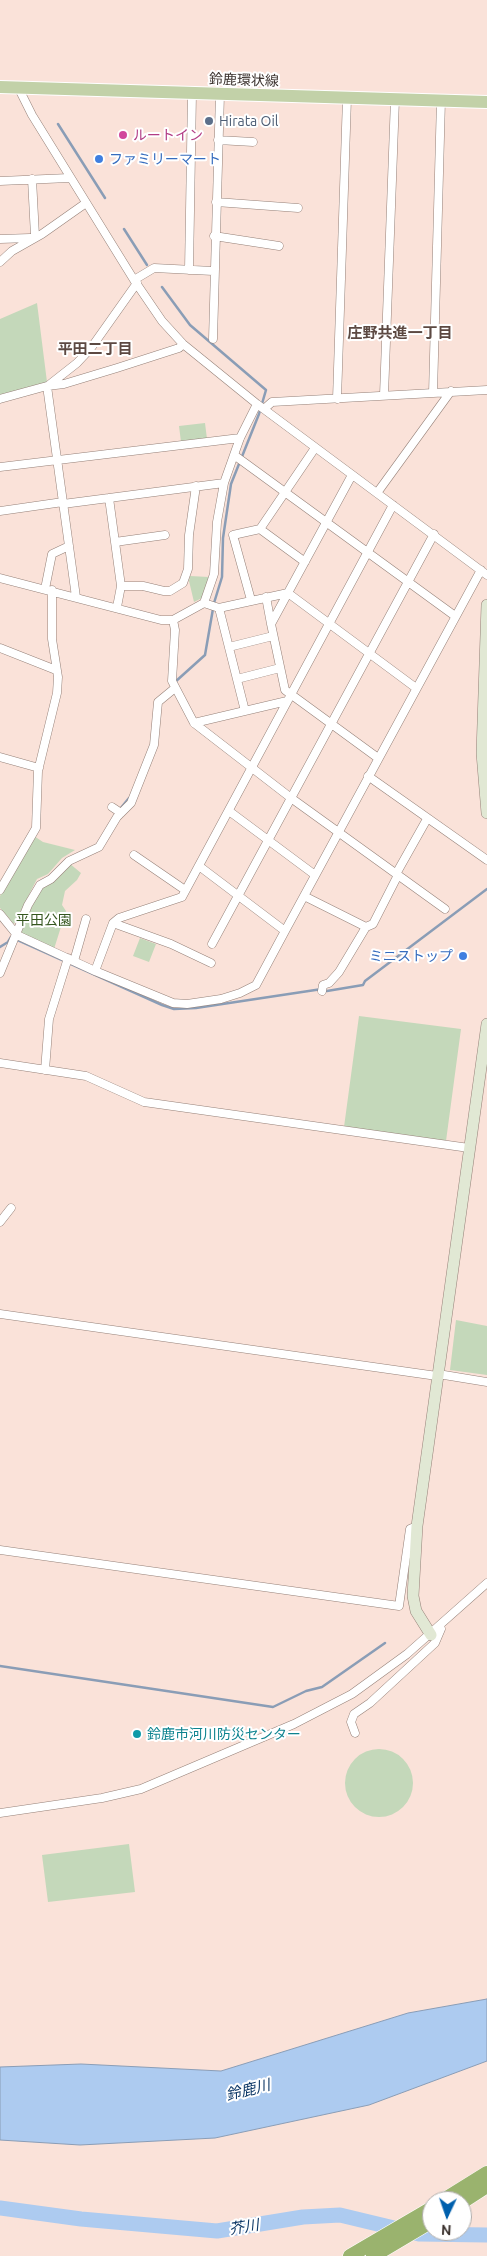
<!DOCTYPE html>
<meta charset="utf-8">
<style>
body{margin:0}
#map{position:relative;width:487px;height:2256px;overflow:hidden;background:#fae2d9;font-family:Ubuntu,sans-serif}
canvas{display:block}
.north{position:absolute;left:422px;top:2191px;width:50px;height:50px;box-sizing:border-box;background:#fff;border:1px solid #b0adab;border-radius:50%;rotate:183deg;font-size:14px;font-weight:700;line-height:20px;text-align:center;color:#3a312d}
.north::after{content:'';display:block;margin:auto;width:18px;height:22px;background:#0060ad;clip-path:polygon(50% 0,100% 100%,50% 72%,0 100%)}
</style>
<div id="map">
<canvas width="487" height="2256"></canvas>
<div class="north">N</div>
</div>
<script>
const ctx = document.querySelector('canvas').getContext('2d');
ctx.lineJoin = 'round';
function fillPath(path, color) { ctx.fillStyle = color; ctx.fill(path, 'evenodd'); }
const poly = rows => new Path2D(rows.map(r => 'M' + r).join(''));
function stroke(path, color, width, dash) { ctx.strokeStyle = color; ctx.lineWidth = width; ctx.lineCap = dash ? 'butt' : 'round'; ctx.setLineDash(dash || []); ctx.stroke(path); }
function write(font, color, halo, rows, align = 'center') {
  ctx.font = font + ' Ubuntu,"Noto Sans JP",sans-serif'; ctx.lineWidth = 4; ctx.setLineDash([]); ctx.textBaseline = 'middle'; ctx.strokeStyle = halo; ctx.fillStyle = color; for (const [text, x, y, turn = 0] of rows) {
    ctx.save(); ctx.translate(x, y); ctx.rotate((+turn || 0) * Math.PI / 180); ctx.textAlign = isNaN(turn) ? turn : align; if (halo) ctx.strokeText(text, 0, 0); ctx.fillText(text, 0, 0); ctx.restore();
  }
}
fillPath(poly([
 [37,303,47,382,0,396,0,319],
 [205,423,207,439,181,442,179,426],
 [190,576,209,577,202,598,194,602,189,581],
 [34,836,43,842,75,850,62,858,48,874,37,879,14,924,0,908,0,896,19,859],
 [69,863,81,873,77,880,65,891,62,905,66,911,54,949,22,935,21,931,27,912,41,887],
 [140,938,156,944,149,962,133,956],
 [359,1016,461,1029,446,1141,344,1127],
 [456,1320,487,1326,487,1375,450,1370],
 '345 1783a34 34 0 1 1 68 0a34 34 0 1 1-68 0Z',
 [129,1844,135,1892,48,1902,42,1855]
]), '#c4d8ba');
const water = poly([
 [487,1999,487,2061,369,2105,215,2138,80,2145,0,2140,0,2067,81,2064,221,2071,408,2013,487,1999]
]);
fillPath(water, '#adcbf0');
stroke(water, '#8a9db6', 1);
stroke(poly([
 [58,124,105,198],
 [124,229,147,265],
 [162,287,190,325,266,390,259,414,231,484,223,538,222,577,214,603,205,655,175,682],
 [120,809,129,798],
 [0,947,8,942,11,937,162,1005,174,1009,196,1008,322,989,327,991,363,985,365,981,487,889],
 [0,1666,273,1707,306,1691,322,1687,385,1643]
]), '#8a9db6', 2.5);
stroke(poly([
 [0,2208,81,2219,217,2231,303,2217,340,2215,419,2234,487,2235]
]), '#adcbf0', 15);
const street = poly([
 [18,87,32,115,134,280,162,321,183,344,257,404,487,575],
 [218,140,253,142],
 [32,179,35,236],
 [0,181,69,178],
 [216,202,298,208],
 [214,236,279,246],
 [0,239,30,238],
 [0,262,12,251,42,234,86,203],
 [189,270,192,93],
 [134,280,154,268,213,271],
 [213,339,220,94],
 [49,385,77,363,91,348,137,283],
 [47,386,76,597],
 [433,393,441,100],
 [384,395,395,99],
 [0,399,47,386,64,384,117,368,179,348,183,344],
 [337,399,347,98],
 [264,409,272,402,487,390],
 [234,455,455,616],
 [0,467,240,438],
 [352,475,271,624,285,690,378,758],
 [377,493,451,391],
 [109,498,121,586,117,607],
 [63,504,224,483],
 [0,511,63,502],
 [260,529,305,562],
 [115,542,165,535],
 [0,578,161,620,173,620,204,603,214,574,217,522,224,483,240,438,257,404],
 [121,586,143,586,164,591,170,591,183,583,188,569,189,535,196,486],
 [45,589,52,554,69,546],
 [266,597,271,624],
 [251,600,233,535,260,529,315,448],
 [204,603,219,608,288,593,416,688],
 [219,608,245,711],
 [173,620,175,630,172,681,194,723,291,798,445,909],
 [229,647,273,636],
 [0,648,56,670],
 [237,679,280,668],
 [194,723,287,701],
 [0,757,39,768],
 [368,776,487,860],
 [112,807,121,813],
 [229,811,315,875],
 [134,855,185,890],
 [199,866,285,931,481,570],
 [396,874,427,819],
 [0,890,36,828,38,771,57,693,58,677,52,639,52,590],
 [304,896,366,927,373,924,398,875],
 [0,914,17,935,95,971,113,923,119,918,182,897,393,505],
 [113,923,171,944,211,963],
 [212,944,434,534],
 [74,961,86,919],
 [95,971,173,1003,187,1004,221,999,240,993,256,985,285,931],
 [0,973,28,905,40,885,51,879,69,861,99,847,117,817,131,803,154,745,158,702,175,688],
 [322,991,323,985,329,983,339,972,366,927],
 [0,1063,86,1076,144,1102,469,1148],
 [45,1070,49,1019,68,958],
 [0,1222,11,1208],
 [0,1314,437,1376],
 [438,1374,487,1382],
 [0,1550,399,1606,410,1529,417,1526],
 [355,1733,351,1722,354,1714,370,1703,435,1643,441,1629],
 [0,1813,102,1798,141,1789,294,1724,352,1694,407,1654,487,1583]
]);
const secondary = poly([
 [487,605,482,753,487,813],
 [431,1635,416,1611,413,1596,417,1526,487,1024]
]);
const primary = poly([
 [0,87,487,102]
]);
const highway = poly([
 [442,2201,487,2173],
 [462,2202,487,2186],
 [350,2256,432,2208],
 [373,2256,432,2221]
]);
stroke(street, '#958078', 9);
stroke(secondary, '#958078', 12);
stroke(primary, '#fff', 14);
stroke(highway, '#fff', 15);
stroke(street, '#fff', 8);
stroke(secondary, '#e1e8d4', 11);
stroke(primary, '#c2d1a8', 12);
stroke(highway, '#9ab36e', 14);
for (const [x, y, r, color] of [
 [209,121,5,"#5c6f8a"],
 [123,135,5,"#d1479c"],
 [99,159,5,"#3f7fe0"],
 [463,956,5,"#3f7fe0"],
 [137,1734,5,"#0f9aa8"]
]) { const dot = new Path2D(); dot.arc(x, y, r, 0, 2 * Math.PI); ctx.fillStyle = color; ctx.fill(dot); stroke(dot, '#fff', 2); }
write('14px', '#3a312d', '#fff', [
 ["鈴鹿環状線",244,80,2]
]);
write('14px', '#4e5e75', '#fff', [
 ["Hirata Oil",219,121]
], 'left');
write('14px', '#b23c85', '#fff', [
 ["ルートイン",133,135]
], 'left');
write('14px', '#366cbe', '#fff', [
 ["ファミリーマート",109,159],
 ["ミニストップ",453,956,"right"]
], 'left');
write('14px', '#35561f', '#fff', [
 ["平田公園",44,920]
]);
write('14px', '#0d838f', '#fff', [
 ["鈴鹿市河川防災センター",147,1734]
], 'left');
write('bold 15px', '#5c4942', '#fff', [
 ["庄野共進一丁目",400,333],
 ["平田二丁目",95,349]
]);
write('italic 15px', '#0f3967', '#fff', [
 ["鈴鹿川",248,2090,-14],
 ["芥川",244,2227,-9]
]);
</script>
